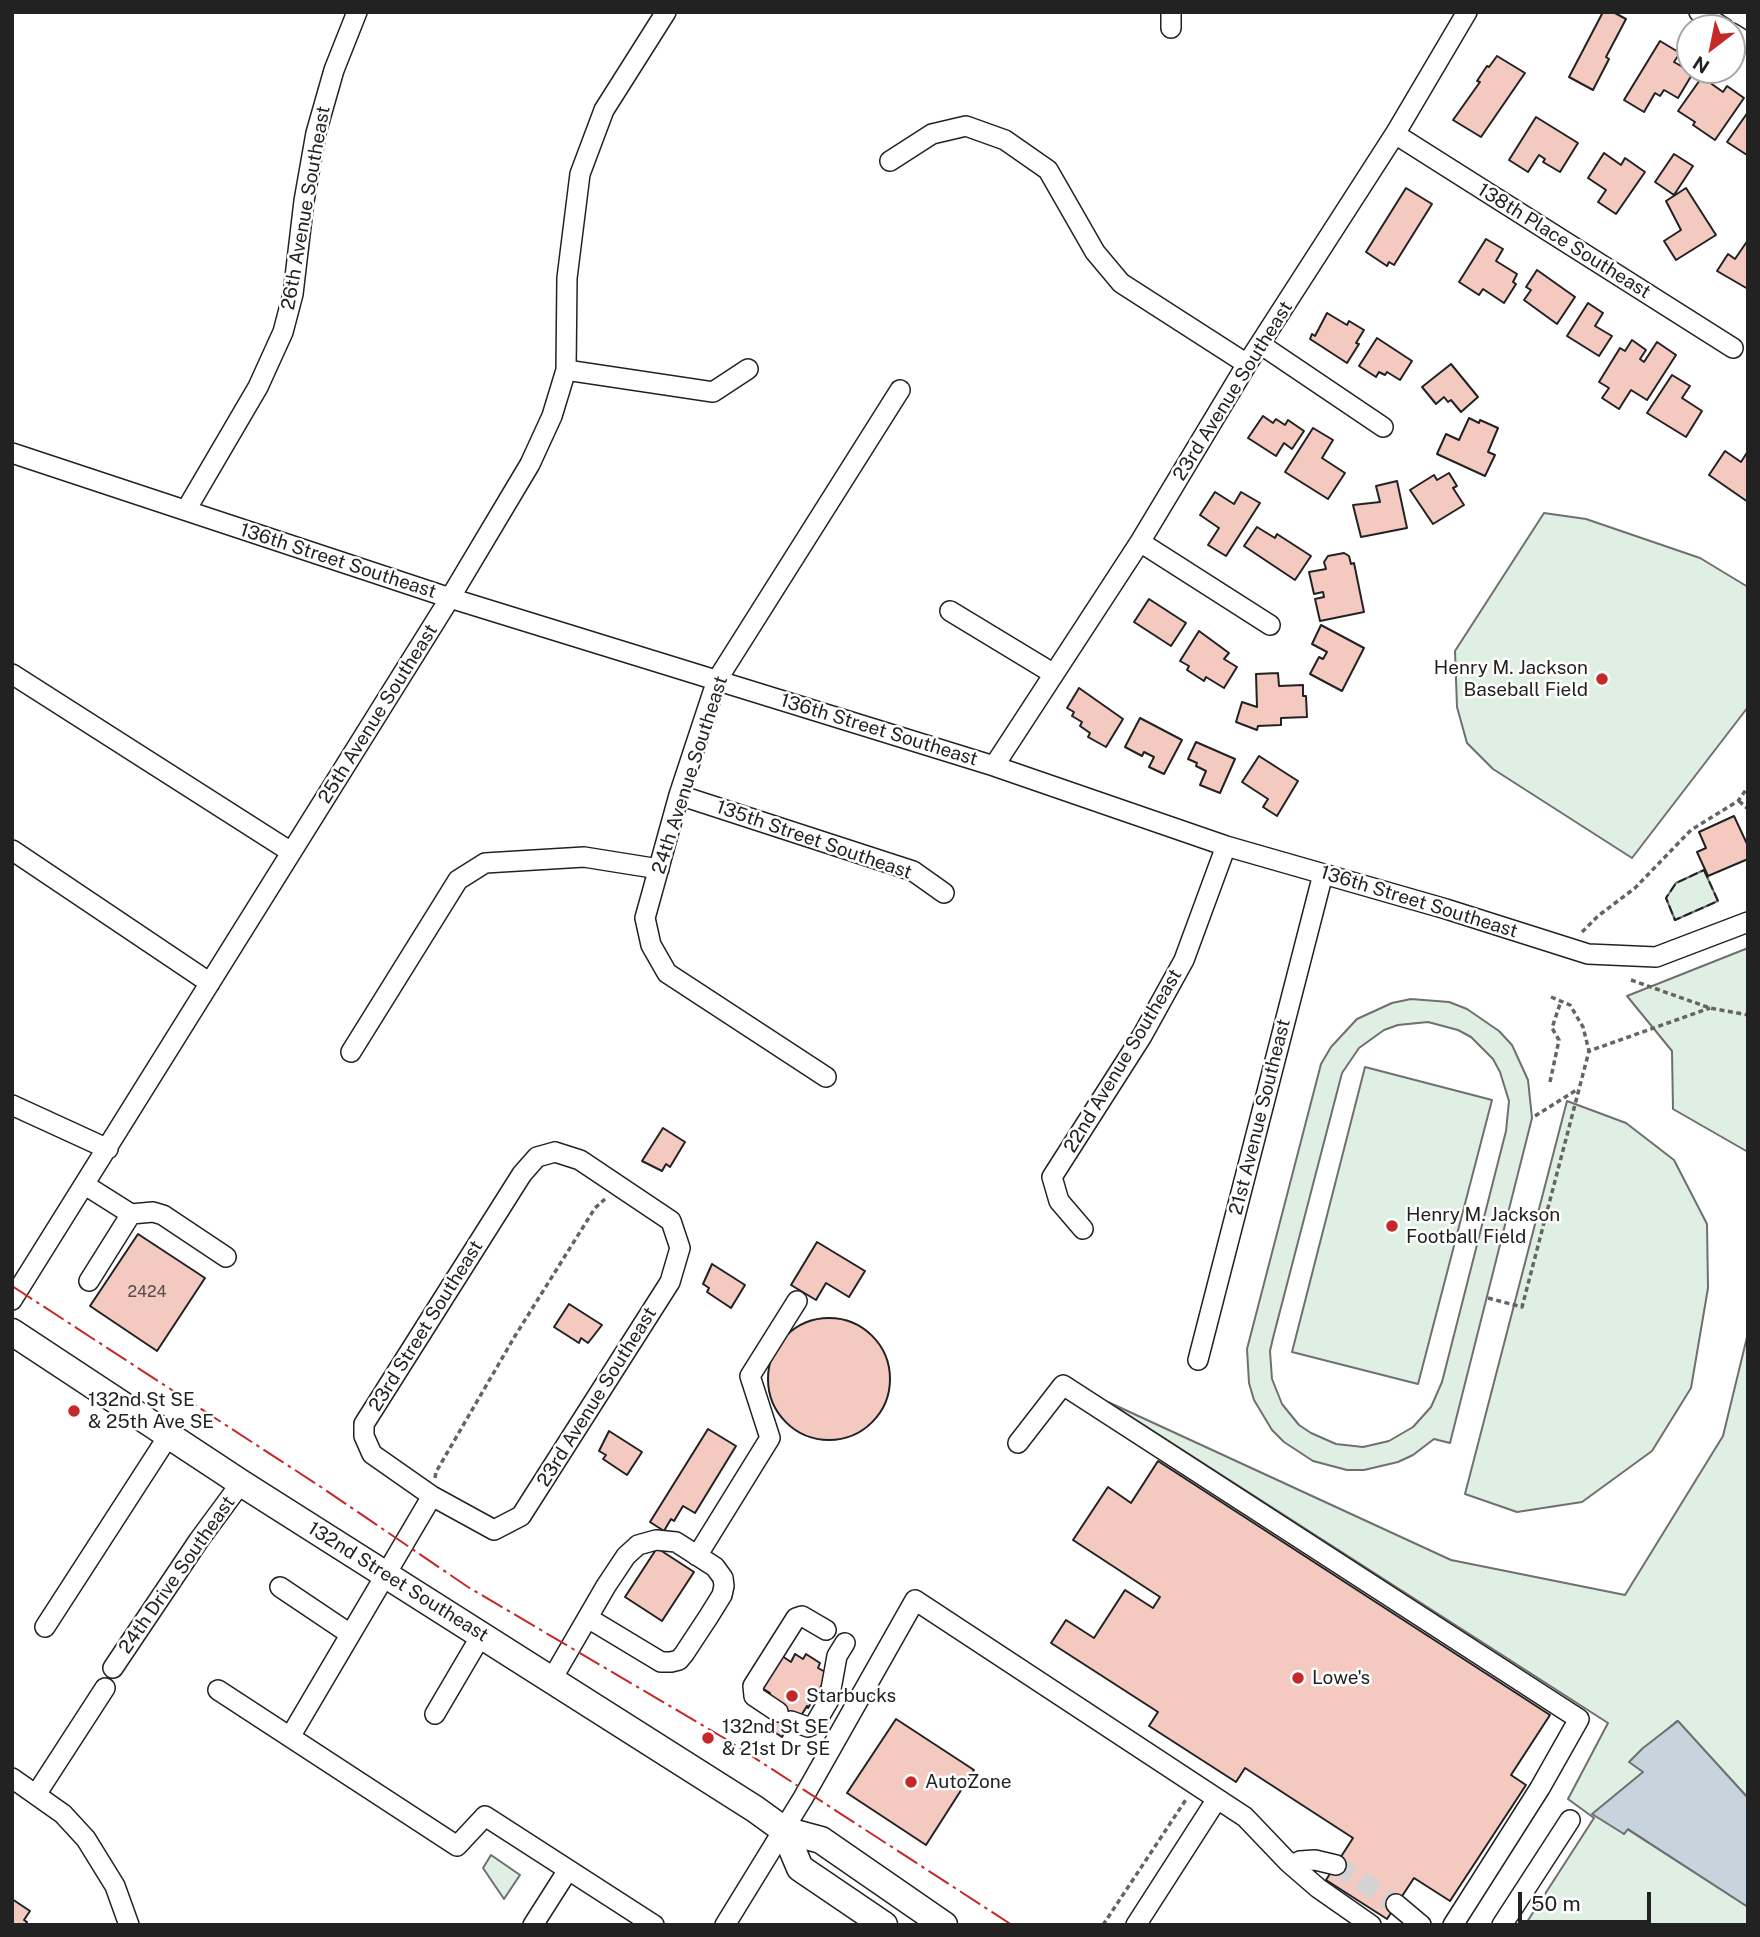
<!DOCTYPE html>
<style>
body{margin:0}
#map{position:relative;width:1760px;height:1937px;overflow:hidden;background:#fff;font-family:"Public Sans",sans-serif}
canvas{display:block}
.frame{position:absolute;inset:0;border:14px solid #222;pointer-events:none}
.north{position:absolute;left:1676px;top:14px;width:70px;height:70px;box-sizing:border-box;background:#fff;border:2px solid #a7a7a7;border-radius:50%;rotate:212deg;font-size:19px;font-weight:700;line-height:28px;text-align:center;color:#222}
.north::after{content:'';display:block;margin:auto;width:24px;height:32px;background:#c62828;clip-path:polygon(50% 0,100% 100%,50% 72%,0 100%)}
.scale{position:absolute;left:1518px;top:1892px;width:133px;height:32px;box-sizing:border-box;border:4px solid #222;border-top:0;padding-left:9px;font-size:21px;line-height:24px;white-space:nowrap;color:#222;-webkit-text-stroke:5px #fff;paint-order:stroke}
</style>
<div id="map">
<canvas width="1760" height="1937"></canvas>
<div class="frame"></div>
<div class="north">N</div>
<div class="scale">50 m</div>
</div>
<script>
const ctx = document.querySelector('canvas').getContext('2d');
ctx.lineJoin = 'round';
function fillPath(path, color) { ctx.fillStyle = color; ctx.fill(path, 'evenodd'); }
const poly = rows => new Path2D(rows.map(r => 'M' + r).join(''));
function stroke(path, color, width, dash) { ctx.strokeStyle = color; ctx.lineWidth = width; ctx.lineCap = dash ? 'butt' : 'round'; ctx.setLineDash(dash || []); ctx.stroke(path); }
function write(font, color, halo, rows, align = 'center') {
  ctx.font = font + ' "Public Sans",sans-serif'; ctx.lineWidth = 5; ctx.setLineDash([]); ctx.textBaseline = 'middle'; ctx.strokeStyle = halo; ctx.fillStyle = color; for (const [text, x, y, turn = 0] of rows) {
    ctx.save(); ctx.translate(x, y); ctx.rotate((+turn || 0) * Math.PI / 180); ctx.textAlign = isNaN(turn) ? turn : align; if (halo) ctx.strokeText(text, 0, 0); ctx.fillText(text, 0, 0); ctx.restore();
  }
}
const green = poly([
 [1544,513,1586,519,1700,558,1748,587,1748,707,1632,858,1493,769,1467,743,1457,707,1455,651,1544,513],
 [1704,870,1718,901,1675,920,1666,898,1676,883,1704,870],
 [1748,948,1748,1152,1673,1109,1672,1051,1627,996,1748,948],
 [1411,999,1449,1002,1467,1009,1499,1031,1512,1045,1528,1080,1532,1118,1450,1443,1434,1439,1413,1455,1398,1462,1364,1470,1347,1470,1313,1461,1284,1442,1272,1430,1254,1400,1249,1383,1247,1349,1321,1064,1331,1047,1357,1019,1392,1003,1411,999],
 [1428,1022,1458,1030,1471,1037,1493,1059,1500,1072,1509,1101,1506,1131,1442,1382,1431,1407,1413,1427,1389,1441,1363,1447,1336,1444,1311,1433,1299,1425,1282,1404,1272,1379,1270,1351,1273,1338,1342,1073,1359,1048,1384,1030,1398,1025,1428,1022],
 [1365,1067,1492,1100,1418,1384,1292,1352,1365,1067],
 [1567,1101,1626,1123,1674,1160,1707,1224,1708,1288,1691,1388,1652,1451,1582,1502,1517,1512,1465,1494,1567,1101],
 [1748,1333,1748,1798,1677,1721,1630,1762,1644,1771,1624,1834,1627,1829,1748,1907,1748,1925,1525,1925,1594,1818,1568,1799,1608,1723,1108,1402,1451,1560,1625,1595,1723,1436,1748,1333],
 [491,1855,520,1875,504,1899,483,1868,491,1855]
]);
fillPath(green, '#e0efe3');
stroke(green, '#6f6f6f', 2);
const water = poly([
 [1678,1721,1748,1798,1748,1907,1628,1829,1624,1834,1592,1814,1643,1772,1629,1762,1643,1748,1678,1721]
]);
fillPath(water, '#c7d3dd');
stroke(water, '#6f6f6f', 2);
const building = poly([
 [1603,12,1613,12,1626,19,1606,57,1609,59,1593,90,1569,77,1603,12],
 [1660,41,1680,53,1674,62,1693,73,1678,98,1664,90,1660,96,1655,93,1644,112,1624,100,1660,41],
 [1497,56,1525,73,1481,137,1453,120,1480,82,1477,81,1487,66,1489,67,1497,56],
 [1702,77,1723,92,1727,86,1744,98,1715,140,1693,125,1695,122,1678,111,1702,77],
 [1748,112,1748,154,1747,155,1727,142,1748,112],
 [1536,117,1578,143,1560,172,1543,162,1545,159,1539,155,1528,172,1509,160,1536,117],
 [1604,153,1621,165,1625,158,1645,172,1616,214,1598,202,1606,190,1588,178,1604,153],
 [1674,154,1693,166,1674,195,1655,182,1674,154],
 [1406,188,1432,204,1394,265,1389,262,1387,266,1366,252,1406,188],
 [1686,188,1716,235,1676,260,1664,241,1681,230,1666,201,1686,188],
 [1486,239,1503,249,1496,261,1517,274,1513,282,1516,284,1504,303,1483,289,1479,295,1459,282,1486,239],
 [1748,240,1748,289,1717,271,1728,254,1735,259,1748,240],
 [1537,270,1575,297,1557,324,1524,300,1531,290,1526,287,1537,270],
 [1588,303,1603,313,1595,326,1612,336,1599,356,1567,336,1588,303],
 [1327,313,1347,325,1349,321,1364,330,1356,343,1359,344,1347,363,1310,339,1312,334,1315,336,1327,313],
 [1377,338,1412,361,1400,380,1387,372,1385,375,1379,372,1376,377,1359,366,1377,338],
 [1632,340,1646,350,1640,359,1644,362,1657,342,1676,355,1647,400,1631,390,1619,409,1602,398,1609,388,1599,382,1620,348,1625,351,1632,340],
 [1451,364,1478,397,1461,412,1451,400,1448,402,1444,397,1436,404,1422,387,1451,364],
 [1672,375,1690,386,1682,398,1702,411,1686,437,1647,413,1672,375],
 [1263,416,1273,423,1276,419,1285,425,1288,420,1304,431,1292,449,1284,443,1276,456,1248,438,1263,416],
 [1469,418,1479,423,1480,420,1498,428,1488,452,1495,455,1485,476,1437,454,1446,434,1459,440,1469,418],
 [1313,428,1333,440,1322,458,1345,473,1328,499,1285,472,1313,428],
 [1725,451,1741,462,1748,451,1748,502,1709,475,1725,451],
 [1449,473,1457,486,1453,488,1464,505,1433,524,1410,490,1434,475,1437,480,1449,473],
 [1397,481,1407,528,1361,537,1353,505,1380,502,1376,486,1397,481],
 [1215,492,1234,504,1241,492,1260,503,1226,556,1208,545,1219,528,1200,515,1215,492],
 [1257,527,1275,538,1277,534,1311,556,1295,580,1244,546,1257,527],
 [1344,553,1349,556,1351,564,1354,563,1364,612,1320,621,1315,599,1324,597,1323,592,1314,594,1309,572,1326,569,1324,562,1328,556,1344,553],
 [1149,599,1186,623,1171,646,1134,622,1149,599],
 [1321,625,1364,648,1342,691,1310,674,1319,657,1323,659,1327,652,1312,644,1321,625],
 [1199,631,1229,653,1224,659,1237,667,1224,688,1206,677,1204,681,1187,670,1189,666,1180,661,1199,631],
 [1278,673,1279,686,1303,685,1303,696,1306,696,1307,717,1281,718,1281,725,1258,726,1257,730,1236,722,1242,702,1257,707,1256,674,1278,673],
 [1079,688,1123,719,1106,747,1088,737,1090,733,1080,726,1082,722,1072,716,1074,712,1067,708,1079,688],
 [1140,718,1182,740,1164,774,1149,767,1154,757,1144,752,1142,756,1125,747,1140,718],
 [1196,742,1235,759,1220,793,1200,785,1206,771,1196,766,1197,763,1188,759,1196,742],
 [1259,756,1298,781,1277,816,1263,807,1268,799,1242,782,1259,756],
 [1734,816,1748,846,1748,859,1708,876,1697,852,1706,848,1699,832,1734,816],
 [663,1128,685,1142,670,1167,666,1164,662,1171,642,1161,663,1128],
 [138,1234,205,1278,157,1351,90,1306,138,1234],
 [817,1242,865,1271,849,1297,826,1283,816,1300,791,1285,817,1242],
 [712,1264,745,1285,731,1308,707,1292,709,1288,703,1284,712,1264],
 [569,1304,602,1325,588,1343,581,1338,579,1343,554,1327,569,1304],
 '768 1379a61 61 0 1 1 122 0a61 61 0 1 1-122 0Z',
 [708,1429,736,1446,695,1513,683,1506,674,1521,671,1519,664,1531,650,1522,708,1429],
 [609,1431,642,1452,627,1475,603,1459,606,1455,599,1451,609,1431],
 [1158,1461,1550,1715,1511,1775,1526,1785,1450,1901,1414,1878,1387,1919,1326,1880,1353,1838,1245,1768,1236,1782,1149,1726,1158,1712,1051,1643,1066,1620,1094,1638,1125,1590,1153,1608,1160,1597,1073,1540,1108,1487,1131,1503,1158,1461],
 [657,1548,694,1572,662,1621,625,1597,657,1548],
 [795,1654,803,1659,806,1654,820,1663,818,1668,827,1673,825,1680,808,1708,807,1706,799,1719,794,1716,782,1737,768,1728,780,1708,766,1699,770,1693,762,1688,782,1656,791,1662,795,1654],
 [896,1719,974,1770,926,1845,847,1793,896,1719],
 [12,1899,30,1911,24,1920,27,1922,25,1925,12,1925,12,1899]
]);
fillPath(building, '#f3c9c0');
stroke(building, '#222', 2);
stroke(poly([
 [1336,1865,1396,1904]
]), '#d3d3d3', 19, [19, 10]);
const minor = poly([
 [1171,12,1171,28],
 [1699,12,1724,28],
 [1732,33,1748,43],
 [1395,134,1733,348],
 [890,161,932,134,966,126,1005,140,1048,170,1095,252,1121,283,1247,364],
 [1260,344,1383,427],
 [566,370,713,392,748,369],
 [12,453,450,598,994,766,1226,846,1446,909,1588,954,1656,957,1748,922],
 [186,510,258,387,283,332,293,294,304,201,316,133,334,70,357,12],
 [1140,542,1270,625],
 [950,611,1054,674],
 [12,674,291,852],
 [994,766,1140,542,1247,364,1395,134,1467,12],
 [679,795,913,871,944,893],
 [12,850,210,983],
 [351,1052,458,880,485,863,584,857,659,869],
 [826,1077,667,973,651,945,645,918,679,795,717,680,900,390],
 [12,1105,108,1149],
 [555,1152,580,1160,671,1221,680,1248,670,1282,521,1516,494,1530,432,1496,372,1454,364,1436,364,1424,522,1174,537,1157,555,1152],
 [85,1185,131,1214,153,1212,163,1215,226,1257],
 [1083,1229,1059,1201,1052,1177,1142,1036,1184,960,1226,846],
 [89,1281,131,1214],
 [12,1300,450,598,530,464,552,416,566,370,567,278,580,174,604,110,666,12],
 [1198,1360,1323,874],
 [1018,1443,1063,1385,1579,1719,1540,1788,1453,1925],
 [432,1496,290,1737,457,1846,485,1816,654,1925],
 [697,1556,770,1438,750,1376,797,1301],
 [280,1587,350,1634],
 [45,1627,169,1435],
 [113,1668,199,1540,241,1483],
 [552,1679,606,1586,626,1556,638,1545,656,1540,676,1542,715,1567,723,1578,724,1586,722,1595,709,1616,684,1654,679,1660,671,1662,661,1662,588,1618],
 [218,1690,290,1737],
 [778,1712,754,1696,753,1686,796,1618,802,1616,826,1630],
 [435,1714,482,1634],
 [791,1721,808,1727,815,1724,829,1700,837,1656,845,1643],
 [12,1778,63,1814,86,1839,115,1886,129,1925],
 [37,1793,105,1688],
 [1292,1865,1300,1861,1315,1860,1336,1865],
 [1396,1904,1421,1925],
 [533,1925,568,1870],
 [725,1925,803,1798,915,1600,1245,1817,1288,1862,1318,1888,1371,1925],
 [1136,1925,1217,1799],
 [1502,1925,1570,1820]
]);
const major = poly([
 [12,1332,241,1483,755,1809,784,1830,821,1840,944,1925],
 [784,1830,800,1868,884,1925]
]);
stroke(minor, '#222', 22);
stroke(major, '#222', 29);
stroke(poly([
 [1739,801,1748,809],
 [1582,932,1598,916,1635,888,1691,830,1738,801,1748,787],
 [1631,980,1710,1008,1748,1015],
 [1551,997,1570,1005,1583,1027,1589,1051,1710,1008],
 [1550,1082,1559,1040,1552,1028,1561,1001],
 [1535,1116,1578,1089],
 [1488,1298,1522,1307,1589,1051],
 [435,1478,436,1472,515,1336,595,1208,605,1199],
 [1103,1925,1187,1798]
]), '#646464', 3.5, [5, 3.5]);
stroke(minor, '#fff', 19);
stroke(major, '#fff', 26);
stroke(poly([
 [1704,870,1718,901,1675,920,1666,898,1676,883,1704,870]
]), '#222', 2, [9, 3.5]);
stroke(poly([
 [12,1286,321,1487,468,1587,724,1738,1012,1925]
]), '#c62828', 2, [24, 5, 3.5, 5]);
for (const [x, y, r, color] of [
 [1602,679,7,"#c62828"],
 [1392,1226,7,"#c62828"],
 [74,1411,7,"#c62828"],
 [1298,1678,7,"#c62828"],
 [792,1696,7,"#c62828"],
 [708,1738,7,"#c62828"],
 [911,1782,7,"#c62828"]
]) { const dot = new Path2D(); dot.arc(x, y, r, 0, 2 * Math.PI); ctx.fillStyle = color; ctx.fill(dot); stroke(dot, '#fff', 2.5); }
write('16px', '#564c4a', null, [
 ["2424",147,1292]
]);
write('19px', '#222', '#fff', [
 ["26th Avenue Southeast",306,208,-80],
 ["138th Place Southeast",1564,241,32],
 ["23rd Avenue Southeast",1233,391,-58],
 ["136th Street Southeast",338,561,18],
 ["25th Avenue Southeast",378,714,-58],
 ["136th Street Southeast",879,730,17],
 ["24th Avenue Southeast",690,775,-72],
 ["135th Street Southeast",814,840,19],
 ["136th Street Southeast",1419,902,17],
 ["22nd Avenue Southeast",1123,1061,-59],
 ["21st Avenue Southeast",1260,1117,-76],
 ["23rd Street Southeast",426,1326,-58],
 ["23rd Avenue Southeast",597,1397,-58],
 ["24th Drive Southeast",177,1575,-55],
 ["132nd Street Southeast",398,1582,32]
]);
write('19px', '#222', '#fff', [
 ["Henry M. Jackson",1588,668,"right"],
 ["Baseball Field",1588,690,"right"],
 ["Henry M. Jackson",1406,1215],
 ["Football Field",1406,1237],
 ["132nd St SE",88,1400],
 ["& 25th Ave SE",88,1422],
 ["Lowe's",1312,1678],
 ["Starbucks",806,1696],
 ["132nd St SE",722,1727],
 ["& 21st Dr SE",722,1749],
 ["AutoZone",925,1782]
], 'left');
</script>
